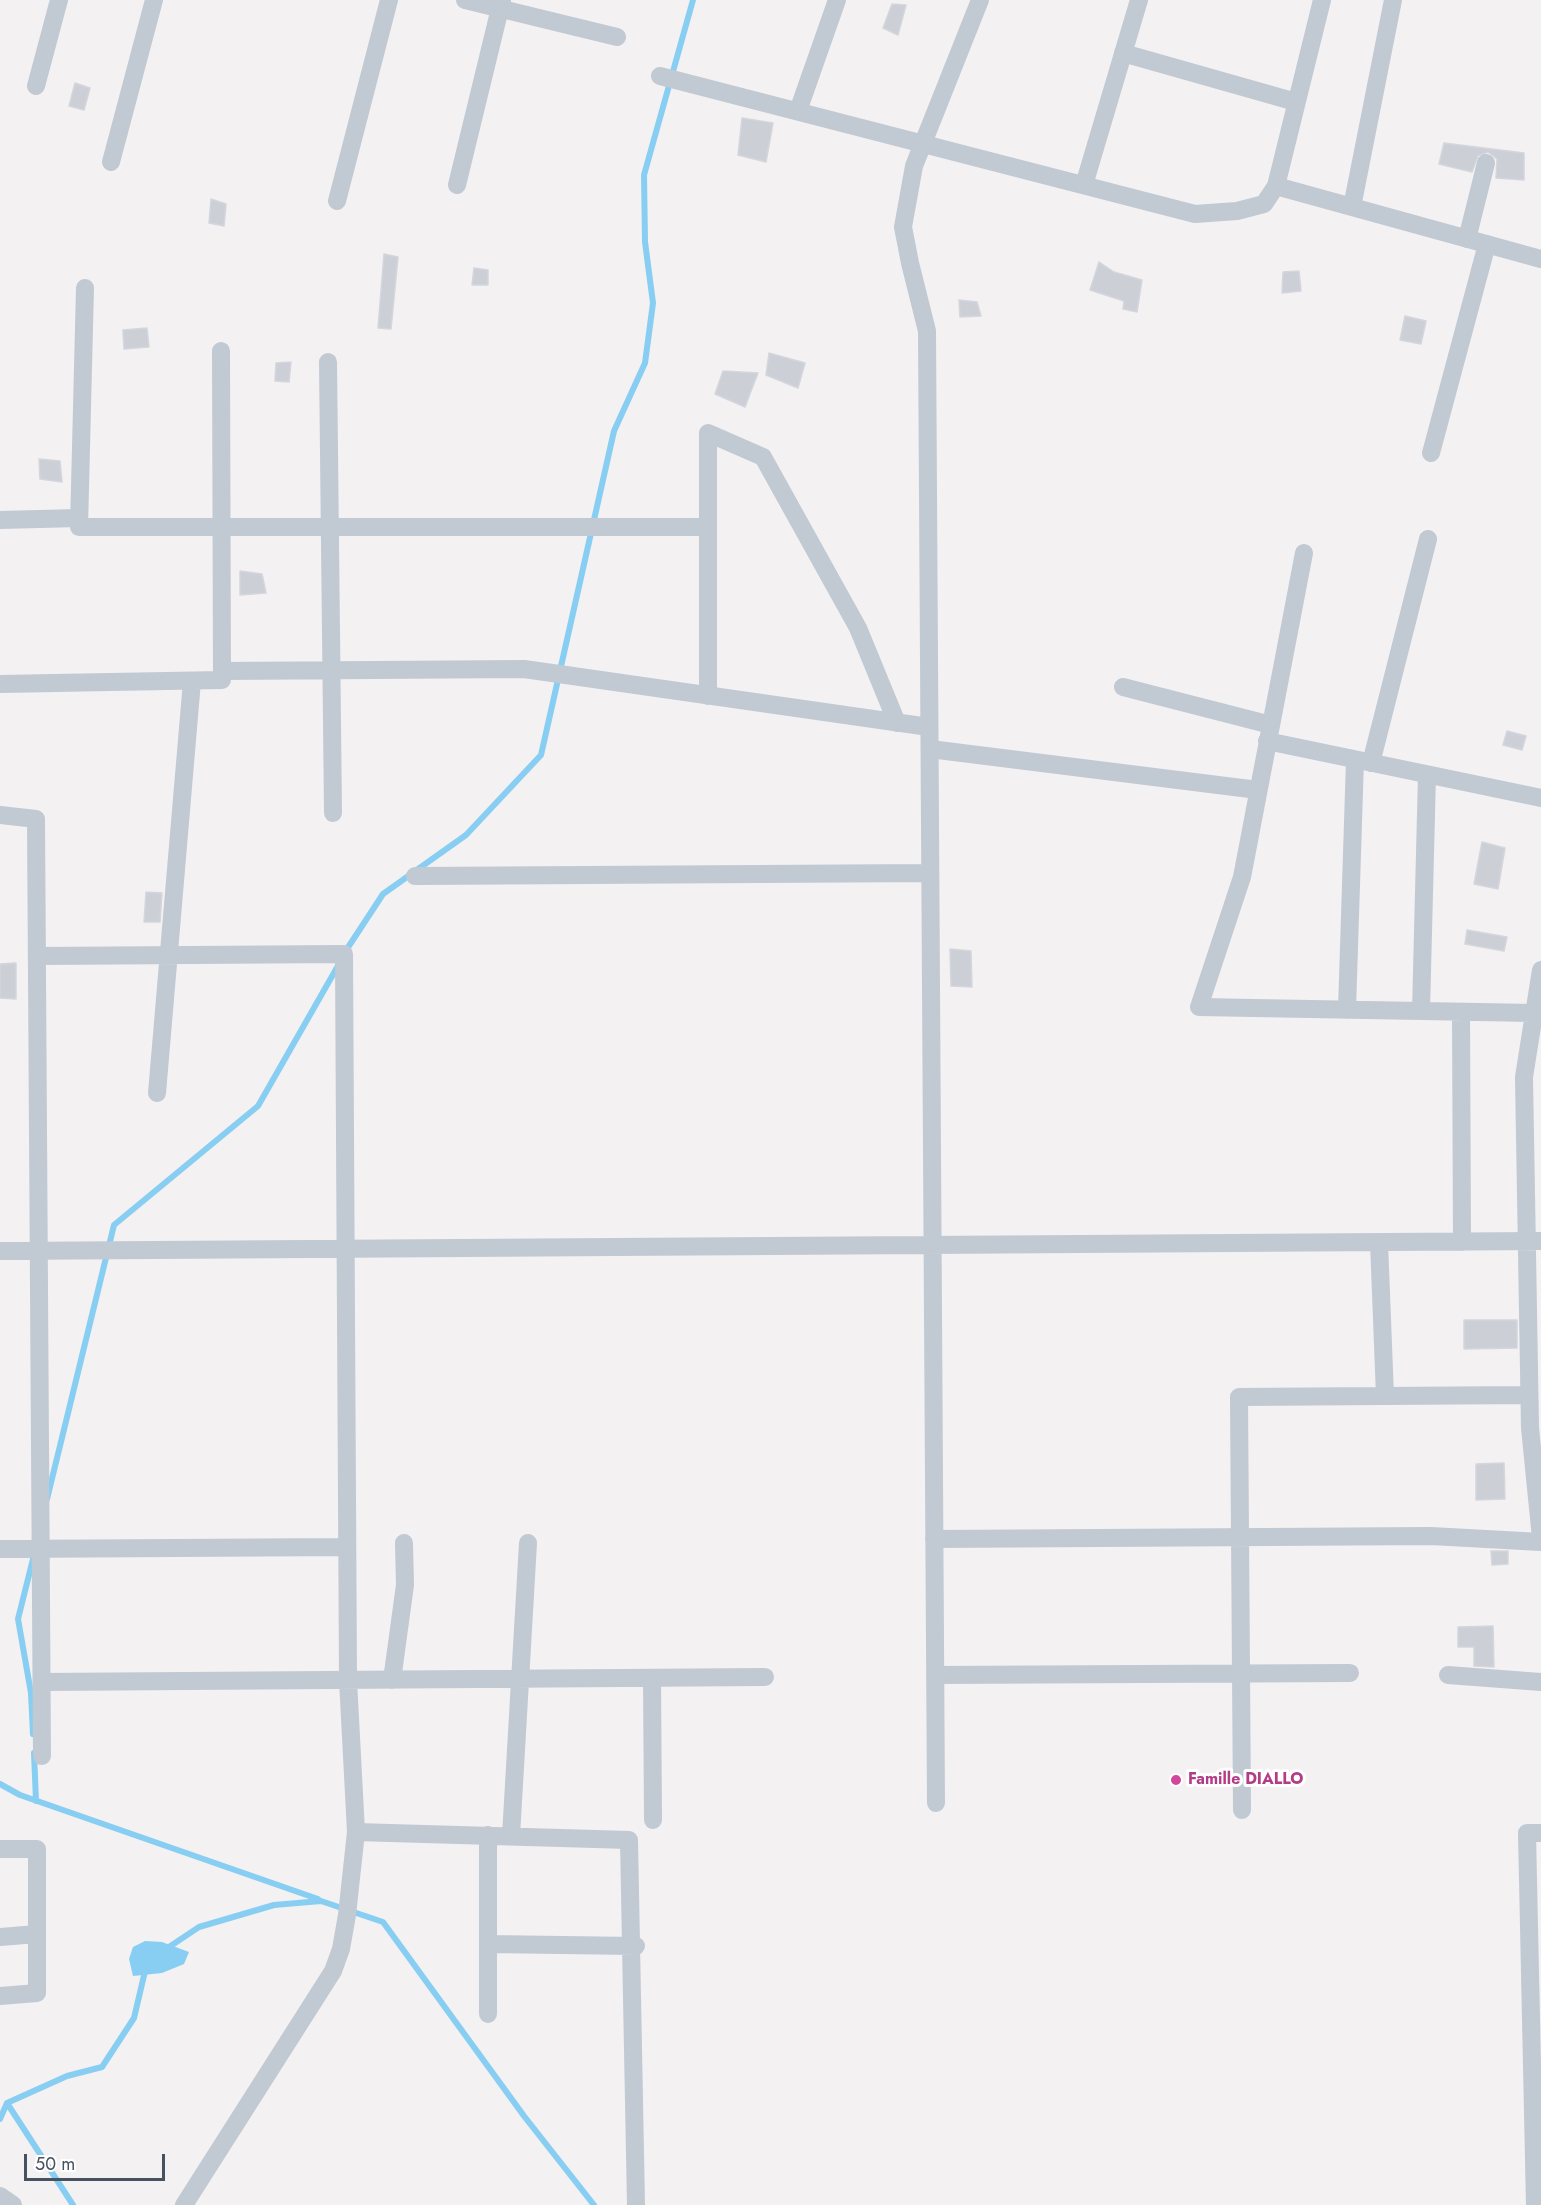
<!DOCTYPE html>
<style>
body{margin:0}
#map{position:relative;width:1541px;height:2205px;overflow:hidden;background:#f3f1f1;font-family:Jost,sans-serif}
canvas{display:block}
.scale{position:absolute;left:24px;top:2154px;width:141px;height:27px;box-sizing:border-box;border:3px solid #475160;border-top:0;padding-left:8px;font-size:18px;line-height:21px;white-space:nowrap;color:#475160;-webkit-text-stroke:4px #fff;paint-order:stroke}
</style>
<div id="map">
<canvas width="1541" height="2205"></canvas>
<div class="scale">50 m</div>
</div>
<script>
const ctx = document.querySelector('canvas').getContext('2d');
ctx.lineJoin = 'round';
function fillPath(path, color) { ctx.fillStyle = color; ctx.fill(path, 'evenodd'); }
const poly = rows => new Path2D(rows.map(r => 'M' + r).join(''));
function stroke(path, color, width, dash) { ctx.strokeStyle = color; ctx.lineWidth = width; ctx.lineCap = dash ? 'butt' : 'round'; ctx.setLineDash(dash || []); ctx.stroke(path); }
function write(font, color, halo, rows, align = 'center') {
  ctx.font = font + ' Jost,sans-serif'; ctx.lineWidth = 6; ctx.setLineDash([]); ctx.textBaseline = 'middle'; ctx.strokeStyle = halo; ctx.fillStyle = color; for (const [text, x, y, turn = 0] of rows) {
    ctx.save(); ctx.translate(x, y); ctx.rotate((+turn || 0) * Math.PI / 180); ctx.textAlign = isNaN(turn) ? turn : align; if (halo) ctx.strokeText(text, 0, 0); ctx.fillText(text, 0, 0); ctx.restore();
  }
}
fillPath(poly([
 [145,1941,162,1942,189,1952,184,1964,162,1973,133,1976,129,1959,133,1947]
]), '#88cef2');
stroke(poly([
 [345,952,383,894,466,835,541,755,614,431,645,363,653,303,645,242,644,175,693,0],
 [47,1499,114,1225,258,1106,339,964],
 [33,1734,31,1693,18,1619,34,1555],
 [34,1753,36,1801],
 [0,1784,20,1795,318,1899],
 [166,1949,199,1927,274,1905,321,1901,383,1922,524,2116,594,2205],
 [7,2103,73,2205],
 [0,2119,7,2103,67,2076,102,2067,134,2018,146,1967]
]), '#88cef2', 6);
const building = poly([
 [892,4,906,5,898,35,883,28,892,4],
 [75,83,90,88,84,110,69,106,75,83],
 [742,118,773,123,766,162,738,155,742,118],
 [1444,143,1524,153,1524,180,1496,178,1497,159,1488,152,1478,156,1472,172,1439,164,1444,143],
 [211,199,226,204,224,226,209,223,211,199],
 [384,254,398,257,391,329,378,328,384,254],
 [1099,262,1114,272,1142,280,1137,312,1123,309,1124,301,1090,290,1099,262],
 [474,268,488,270,488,285,472,285,474,268],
 [1299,271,1301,291,1282,293,1283,272,1299,271],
 [959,300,977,302,981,316,960,317,959,300],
 [1405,316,1426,321,1421,344,1400,340,1405,316],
 [147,328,149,347,124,349,123,330,147,328],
 [769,353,805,363,798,388,766,375,769,353],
 [291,362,289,382,275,381,276,363,291,362],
 [723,371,758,373,745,407,715,394,723,371],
 [39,459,60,461,62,482,40,479,39,459],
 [240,571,262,574,266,593,240,595,240,571],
 [1507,731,1526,736,1522,750,1503,745,1507,731],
 [1482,842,1505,848,1498,889,1474,884,1482,842],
 [146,892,162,893,160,922,144,922,146,892],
 [1467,930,1507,937,1504,951,1465,944,1467,930],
 [950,949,971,951,972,987,951,986,950,949],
 [16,963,16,999,0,998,0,964,16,963],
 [1464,1320,1517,1320,1517,1348,1464,1349,1464,1320],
 [1504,1463,1505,1499,1476,1500,1476,1464,1504,1463],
 [1491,1551,1508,1551,1508,1564,1492,1565,1491,1551],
 [1493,1626,1494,1667,1474,1666,1474,1647,1458,1647,1458,1627,1493,1626]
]);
fillPath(building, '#cccfd6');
stroke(building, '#d4d6dd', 1.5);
stroke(poly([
 [465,0,617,37],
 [1123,53,1296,102],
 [660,76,1195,214,1237,211,1264,204,1276,186,1322,0],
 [36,86,59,0],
 [798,111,837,0],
 [111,162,154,0],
 [457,185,502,0],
 [1084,185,1139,0],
 [1276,186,1541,259],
 [337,201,389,0],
 [1352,207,1393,0],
 [1467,239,1486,163],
 [85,288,79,527,708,527],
 [328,362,333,813],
 [1431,453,1487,244],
 [0,520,79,518],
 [1304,553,1242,877,1199,1007,1534,1013],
 [222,671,524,669,929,727],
 [0,684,222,680,221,351],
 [1123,687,1271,725],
 [708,696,708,433,763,457,858,628,897,723],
 [1267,741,1541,798],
 [930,749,1258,790],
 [1371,763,1428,539],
 [0,815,36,819,42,1756],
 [415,876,930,873],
 [37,956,344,954,348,1680,356,1832,347,1915,341,1949,333,1971,184,2205],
 [1541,970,1524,1077,1530,1428,1541,1538],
 [1347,1010,1355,760],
 [1421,1011,1427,775],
 [1461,1012,1462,1242],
 [157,1093,192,681],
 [1379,1242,1385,1396],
 [0,1251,1541,1241],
 [934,1539,1431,1536,1541,1542],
 [0,1549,347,1547],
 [935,1675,1350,1673],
 [1448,1675,1541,1682],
 [652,1678,653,1820],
 [392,1680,405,1585,404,1543],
 [42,1682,765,1677],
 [936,1803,927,331,910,263,903,227,914,166,980,0],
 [1242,1810,1239,1397,1529,1395],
 [356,1832,629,1840,636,2205],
 [511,1836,528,1543],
 [0,1849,37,1849,37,1993,0,1996],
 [0,1937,37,1934],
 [488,1944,636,1946],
 [488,2014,488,1835],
 [0,2196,13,2205],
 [1535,2205,1527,1833,1541,1833]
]), '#c1c9d3', 18);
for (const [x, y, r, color] of [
 [1176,1780,6,"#d1479c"]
]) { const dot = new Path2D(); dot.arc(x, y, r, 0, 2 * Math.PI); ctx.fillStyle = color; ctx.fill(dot); stroke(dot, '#fff', 2); }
write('bold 16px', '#b23c85', '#fff', [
 ["Famille DIALLO",1188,1780]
], 'left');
</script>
